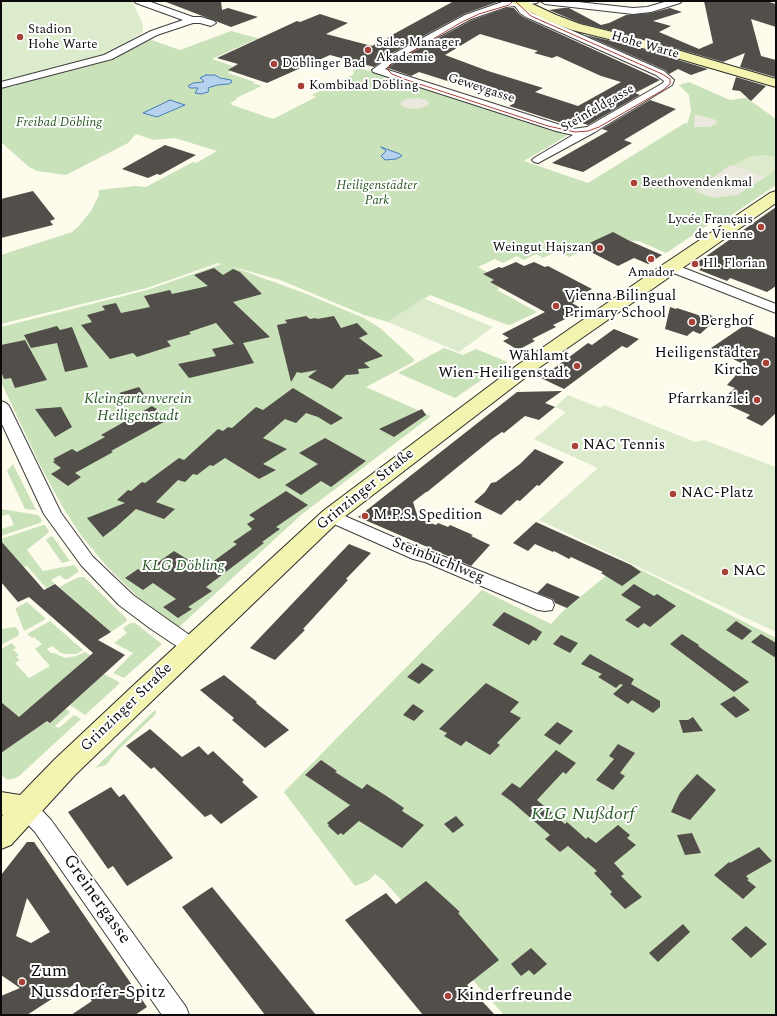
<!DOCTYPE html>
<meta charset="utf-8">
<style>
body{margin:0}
#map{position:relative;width:777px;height:1016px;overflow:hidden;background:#fcfbec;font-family:Spectral,serif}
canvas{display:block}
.frame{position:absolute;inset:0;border:2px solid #0b0b0b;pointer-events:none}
</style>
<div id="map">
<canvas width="777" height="1016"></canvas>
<div class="frame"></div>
</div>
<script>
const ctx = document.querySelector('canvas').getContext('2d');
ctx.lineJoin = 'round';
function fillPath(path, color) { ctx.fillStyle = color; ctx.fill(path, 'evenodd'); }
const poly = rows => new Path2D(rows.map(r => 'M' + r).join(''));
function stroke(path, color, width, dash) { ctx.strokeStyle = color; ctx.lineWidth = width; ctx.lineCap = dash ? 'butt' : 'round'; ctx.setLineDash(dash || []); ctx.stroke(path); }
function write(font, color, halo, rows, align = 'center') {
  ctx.font = font + ' Spectral,serif'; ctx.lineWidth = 4; ctx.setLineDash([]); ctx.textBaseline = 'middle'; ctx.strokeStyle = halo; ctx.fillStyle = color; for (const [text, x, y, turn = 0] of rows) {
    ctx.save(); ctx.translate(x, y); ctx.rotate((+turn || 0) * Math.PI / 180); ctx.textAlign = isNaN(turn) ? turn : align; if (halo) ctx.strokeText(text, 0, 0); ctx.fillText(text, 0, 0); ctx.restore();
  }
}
fillPath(poly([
 [231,31,261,39,257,41,254,40,212,59,233,66,231,67,233,68,229,70,231,71,228,73,255,82,253,83,262,86,236,98,237,99,231,103,232,105,273,119,316,97,312,95,354,74,353,71,359,68,384,75,568,135,524,161,588,183,685,123,687,124,691,112,689,95,679,85,689,82,730,100,752,97,751,101,776,119,776,185,720,223,711,223,666,253,639,241,631,241,613,233,586,249,569,257,558,251,543,258,536,254,524,260,517,256,503,263,495,259,478,267,487,272,483,274,494,280,490,282,500,288,497,290,537,312,510,325,505,324,430,295,388,322,364,315,280,280,230,266,304,293,364,318,380,328,414,359,413,362,366,387,431,416,301,515,179,627,138,597,108,568,80,534,62,506,39,463,1,382,1,327,147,290,222,264,218,263,147,288,1,324,1,255,72,232,78,227,91,211,99,195,99,190,135,186,146,187,193,162,196,163,217,151,175,138,153,140,136,134,128,143,66,175,37,171,29,167,1,142,1,88,16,86,16,84,131,47,135,48,149,39,180,50],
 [444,348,463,355,476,349,508,362,455,398,398,373],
 [13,464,36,510,25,509,7,471],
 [1,509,38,515,42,520,40,523,1,536,1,529,14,525,9,514,1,516],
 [43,525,45,525,49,532,27,550,43,571,74,565,79,571,68,579,64,579,60,575,51,580,55,584,46,588,27,566,24,567,1,541,1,539],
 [51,536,53,537,70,561,62,563,46,540],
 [621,560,776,638,776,1015,504,1015,384,881,375,874,368,881,355,886,284,792,482,590,551,624,563,611,607,575],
 [79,577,84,577,126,618,127,621,111,632,59,587],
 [27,602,46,619,24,631,16,610,16,608],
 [50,621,83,650,76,654,66,654,61,653,52,646,47,649,51,653,54,653,65,658,76,656,85,652,90,655,28,710,66,709,70,712,55,726,59,728,74,715,81,719,18,777,8,780,1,775,1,753,34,730,1,702,1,649,12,643,16,648,13,650,19,655,16,657,20,660,15,663,29,678,50,666,35,649,42,644,34,637,32,638,27,634],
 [131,623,135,623,162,644,124,678,113,673,133,653,114,643,127,633,123,628],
 [16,627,19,632,18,636,1,645,1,629],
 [104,674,119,682,119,684,85,715,70,705],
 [155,710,156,712,154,716,117,751,106,765,95,768]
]), '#cae2ba');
fillPath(poly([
 [1,1,132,1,143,24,143,32,105,57,1,83],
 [764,155,776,157,776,170,766,177,734,165,751,156],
 [423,298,493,327,459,352,388,322],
 [568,395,600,408,604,405,695,442,704,440,776,467,776,632,539,520,598,468,534,439,566,412,555,407]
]), '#dbebcb');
fillPath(poly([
 [418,98,427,100,429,104,422,108,413,109,404,107,400,104,401,102,406,99],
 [695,114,713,119,717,121,716,124,709,127,694,127],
 [734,165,766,177,737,195,713,198,695,191,729,166]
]), '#ebe9dd');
const water = poly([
 [206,75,215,75,220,78,231,80,232,82,229,84,217,85,208,88,209,90,208,92,201,94,195,93,198,88,190,88,188,86,193,83,203,82,204,81,200,78,206,75],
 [170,100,185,105,157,117,143,113,170,100],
 [381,147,400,154,402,156,396,159,385,160,381,156,386,151,381,147]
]);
fillPath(water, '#b7d2ed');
stroke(water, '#487ebb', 1);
fillPath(poly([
 [166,1,221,1,222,10,228,8,258,17,231,27,166,2],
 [454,1,500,1,464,14,394,52,374,67,330,55,267,83,228,70,238,64,217,58,297,21,300,22,320,14,348,23,326,34,372,46],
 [704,1,766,1,776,4,776,27,751,19,761,56,776,60,775,77,740,67,745,53,723,62,633,36,580,23,549,10,563,8,569,8,601,25,609,23,626,15,651,13,670,8,682,12,653,21,671,26,659,32,699,49,713,43],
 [506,8,514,8,519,14,525,18,660,80,635,93,640,95,588,125,572,120,565,124,509,106,515,103,482,92,419,72,411,76,388,68,402,58,472,20],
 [480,34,538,51,534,53,552,58,557,56,601,76,621,82,578,106,535,92,543,88,488,71,445,55],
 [585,35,625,44,708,69,691,75,678,69,669,74,665,70],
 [736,77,766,86,751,101,740,91,732,90],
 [650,100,676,109,624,140,632,143,583,172,552,163,608,131,602,129],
 [165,145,196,155,160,175,157,174,148,178,122,169],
 [33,191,55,219,50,221,53,225,1,238,1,199],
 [776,207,776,286,767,292,730,278,727,281,699,270,703,267,695,264],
 [613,232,630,241,662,255,648,264,634,258,618,266,581,247],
 [516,262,524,266,534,262,545,267,548,266,592,289,578,296,583,298,572,303,584,310,553,325,556,327,532,339,535,341,518,350,503,341,509,338,502,334,545,312,490,282,494,280,483,274,499,267,502,268],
 [214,268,223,275,233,269,240,272,262,294,233,302,270,337,243,343,254,363,189,378,178,364,216,356,212,349,234,344,216,323,189,332,191,334,167,341,171,346,137,357,133,353,110,359,81,325,92,322,87,315,105,310,102,306,116,303,121,313,150,307,144,296,170,290,172,294,208,286,194,275],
 [670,307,676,309,677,308,701,316,704,313,718,318,700,334,693,331,687,336,665,329],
 [306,316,310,319,316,318,317,319,334,316,341,328,357,323,368,334,359,338,383,356,364,363,370,368,358,369,359,374,346,375,332,389,308,377,317,370,301,373,297,372,291,382,277,325,287,323,285,320],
 [745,325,776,338,776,413,762,426,746,418,750,415,726,404,732,398,726,396,735,388,727,385,745,365,711,348],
 [57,326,60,330,72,327,88,367,65,372,57,343,31,348,24,335],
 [614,329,639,339,627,348,622,346,564,389,541,378,588,343,592,345],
 [25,340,47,380,15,388,11,378,4,379,1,371,1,345],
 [139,387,149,402,137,403,119,393],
 [293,388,343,418,331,425,318,417,306,413,296,423,285,419,263,438,287,449,263,464,276,470,259,479,225,458,213,466,210,465,197,475,193,474,185,482,178,480,156,502,175,509,164,519,136,509,116,527,103,537,87,518,125,503,117,500,128,490,131,491,142,482,145,483,179,458,184,460,218,429,223,431,228,427,232,428,256,407,263,410],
 [562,391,545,403,555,407,539,420,525,416,504,433,502,432,492,439,427,492,426,492,413,502,418,518,436,525,438,523,448,527,450,525,473,535,471,536,490,545,471,566,358,517,517,392],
 [152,406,171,418,111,451,113,452,75,473,81,477,68,486,51,474,61,468,53,462,55,460,53,459,72,449,77,452,105,437,101,435],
 [61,407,72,427,55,437,35,409],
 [422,409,426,415,394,437,379,429],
 [325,438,366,461,331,487,321,481,301,495,285,485,318,464,299,453],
 [535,449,564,462,539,486,537,485,520,501,517,500,501,515,474,502,485,492,491,483,496,482,520,464],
 [286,491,308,505,276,527,280,529,262,542,264,543,206,587,212,591,188,607,192,609,178,618,163,607,176,599,153,583,143,590,125,578,138,569,140,570,147,566,150,568,174,551,203,569,237,544,233,542,252,529,247,524,255,519,249,515],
 [536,522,631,565,641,572,622,586,601,573,603,572,571,557,569,559,554,551,553,552,535,544,528,551,513,543],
 [1,541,44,590,55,584,111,632,98,640,125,655,50,723,47,721,1,753,1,702,19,717,93,653,29,597,18,602,1,582],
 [349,544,371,553,346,579,348,580,303,629,305,630,275,660,250,648],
 [547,583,580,597,567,608,555,603,553,599,537,593],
 [634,584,654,596,657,594,676,606,650,627,644,623,638,628,625,620,641,607,621,595],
 [504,612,532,626,542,632,536,641,533,640,529,645,492,625],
 [736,621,752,631,742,640,726,630],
 [682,634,699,645,698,646,749,682,734,692,670,644],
 [761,634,776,643,776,658,751,642],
 [561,635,578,643,570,653,553,644],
 [590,654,634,679,631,684,660,701,660,707,653,713,632,700,628,704,613,694,623,685,620,684,616,688,598,677,602,674,581,664],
 [422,663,434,670,419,684,407,677],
 [224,675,257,702,256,703,289,730,265,748,232,720,234,718,200,690],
 [486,683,519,702,510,712,521,718,497,743,500,745,490,755,466,741,461,746,444,736,447,733,439,729],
 [734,696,750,710,736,718,720,704],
 [413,704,424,711,414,721,403,715],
 [693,717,703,731,683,733,679,720,688,720],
 [557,722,573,731,560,745,544,735],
 [150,729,182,757,199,746,208,755,213,751,244,780,242,782,258,797,221,824,211,814,205,817,154,767,151,769,126,746],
 [618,744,635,753,620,773,625,776,613,790,596,780,614,759,609,756],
 [556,750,576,763,566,774,563,772,537,800,565,824,567,822,586,839,588,837,596,843,618,825,630,835,627,838,636,845,614,863,624,874,621,876,642,897,625,909,610,894,612,892,594,873,597,871,568,846,560,852,545,839,550,835,511,801,501,794,512,783,520,788],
 [321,760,337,771,335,772,362,789,367,784,385,795,404,808,402,811,424,825,402,848,359,821,343,835,341,833,338,835,328,826,329,825,327,823,350,805,305,775],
 [697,774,716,790,690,820,671,812,680,793],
 [111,787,119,797,124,794,173,858,127,886,113,866,108,869,68,812],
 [456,816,464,825,453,833,444,824],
 [692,833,701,853,685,855,677,835],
 [27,842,34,842,147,1007,135,1015,71,1015,92,1001,78,982,27,1015,1,1015,1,996,20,988,1,975,1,875],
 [27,898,50,932,31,943,16,936],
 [759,847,772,861,746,876,749,879,747,880,756,887,743,899,714,875,729,862,730,863],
 [426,881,460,912,458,913,499,960,467,985,495,1015,423,1015,345,920,386,893,396,904],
 [212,887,316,1015,265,1015,182,907],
 [683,924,690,932,658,962,649,953],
 [746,926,767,944,751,958,731,939],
 [531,948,547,964,534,975,529,970,521,976,511,964]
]), '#524e49');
const street = poly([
 [134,1,148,1,193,17,201,17,214,21,216,23,211,26,200,23,193,23,157,35,112,59,1,88,1,82,104,55,151,31,183,20,136,3,134,1],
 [505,1,539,1,537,3,524,5,527,9,532,13,664,71,674,80,672,85,595,132,538,163,534,162,532,160,534,158,573,135,556,131,373,72,372,70,395,53,465,15,505,1],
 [515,6,520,13,526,17,656,75,664,81,663,83,587,127,573,129,385,69,401,57,471,19,506,7,515,6],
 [540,1,569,1,633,8,647,7,668,1,682,1,680,3,651,12,633,14,545,4,540,1],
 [671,263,776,304,776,313,666,270,664,267,666,264,671,263],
 [1,401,6,403,9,406,61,513,93,557,133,595,198,641,201,646,198,651,191,653,184,651,151,629,119,605,81,565,44,514,1,422,1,401],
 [331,510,423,550,435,553,552,600,554,605,552,610,545,611,538,610,425,562,413,559,325,520,322,516,325,512,331,510],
 [26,799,34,802,51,820,186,1007,189,1015,162,1015,35,832,18,814,15,808,18,802,26,799]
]);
const secondary = poly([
 [511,1,526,1,556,15,580,24,633,37,776,79,776,87,625,43,572,30,548,21,513,3,511,1],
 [776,191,776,203,530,374,339,521,75,775,11,845,1,849,1,817,3,815,1,814,1,792,20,795,55,759,137,682,323,511,516,366,652,272,770,193,776,191]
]);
stroke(street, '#3e3e3e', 2);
stroke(secondary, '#2d2d2d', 2);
fillPath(street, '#fff');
fillPath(secondary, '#f3f4af');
stroke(poly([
 [513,1,509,5,479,14,460,23,391,64,388,67,388,70,392,74,404,79,548,126,575,132,588,131,599,127,663,90,670,84,670,79,662,74,531,16,515,1]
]), '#a94036', 1);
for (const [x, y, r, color] of [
 [20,37,4,"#a94036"],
 [368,50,4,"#a94036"],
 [274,64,4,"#a94036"],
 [301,86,4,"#a94036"],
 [634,183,4,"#a94036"],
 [761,227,4,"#a94036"],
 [600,248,4,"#a94036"],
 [651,259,4,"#a94036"],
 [695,264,4,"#a94036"],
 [556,306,4,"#a94036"],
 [692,322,4,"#a94036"],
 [766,363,4,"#a94036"],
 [577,366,4,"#a94036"],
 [757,400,4,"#a94036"],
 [575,446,4,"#a94036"],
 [673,494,4,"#a94036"],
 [365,516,4,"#a94036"],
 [725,572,4,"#a94036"],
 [22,982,4,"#a94036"],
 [448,996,4,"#a94036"]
]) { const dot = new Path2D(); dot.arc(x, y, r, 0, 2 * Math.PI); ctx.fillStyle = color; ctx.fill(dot); stroke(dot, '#fff', 1.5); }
write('13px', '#0b0b0b', '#fff', [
 ["Stadion",28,30],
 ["Hohe Warte",28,45],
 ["Sales Manager",376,43],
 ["Akademie",376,58],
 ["Döblinger Bad",282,64],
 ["Kombibad Döbling",309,86],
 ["Beethovendenkmal",642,183],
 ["Lycée Français",753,220,"right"],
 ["de Vienne",753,235,"right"],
 ["Weingut Hajszan",592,248,"right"],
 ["Hl. Florian",703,264],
 ["Amador",651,273,"center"]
], 'left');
write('13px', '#0b0b0b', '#fff', [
 ["Hohe Warte",645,46,16],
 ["Geweygasse",481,89,18],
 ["Steinfeldgasse",598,109,-30]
]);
write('italic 13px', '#295a25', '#fff', [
 ["Freibad Döbling",59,123],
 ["Heiligenstädter",377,186],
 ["Park",377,201]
]);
write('15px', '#0b0b0b', '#fff', [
 ["Vienna Bilingual",564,297],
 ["Primary School",564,314],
 ["Berghof",700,322],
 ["Heiligenstädter",758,354,"right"],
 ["Kirche",758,371,"right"],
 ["Wählamt",569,357,"right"],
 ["Wien-Heiligenstadt",569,374,"right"],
 ["Pfarrkanzlei",749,400,"right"],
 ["NAC Tennis",583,446],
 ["NAC-Platz",681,494],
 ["M.P.S. Spedition",373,516],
 ["NAC",733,572]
], 'left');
write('italic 15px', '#295a25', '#fff', [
 ["Kleingartenverein",138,400],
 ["Heiligenstadt",138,417],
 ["KLG Döbling",183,567]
]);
write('15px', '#0b0b0b', '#fff', [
 ["Grinzinger Straße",366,490,-39],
 ["Steinbüchlweg",438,561,22],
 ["Grinzinger Straße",127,708,-44]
]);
write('italic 18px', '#295a25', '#fff', [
 ["KLG Nußdorf",583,815]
]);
write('18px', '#0b0b0b', '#fff', [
 ["Greinergasse",96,900,55]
]);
write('18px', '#0b0b0b', '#fff', [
 ["Zum",30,972],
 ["Nussdorfer-Spitz",30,993],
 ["Kinderfreunde",456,996]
], 'left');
</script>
